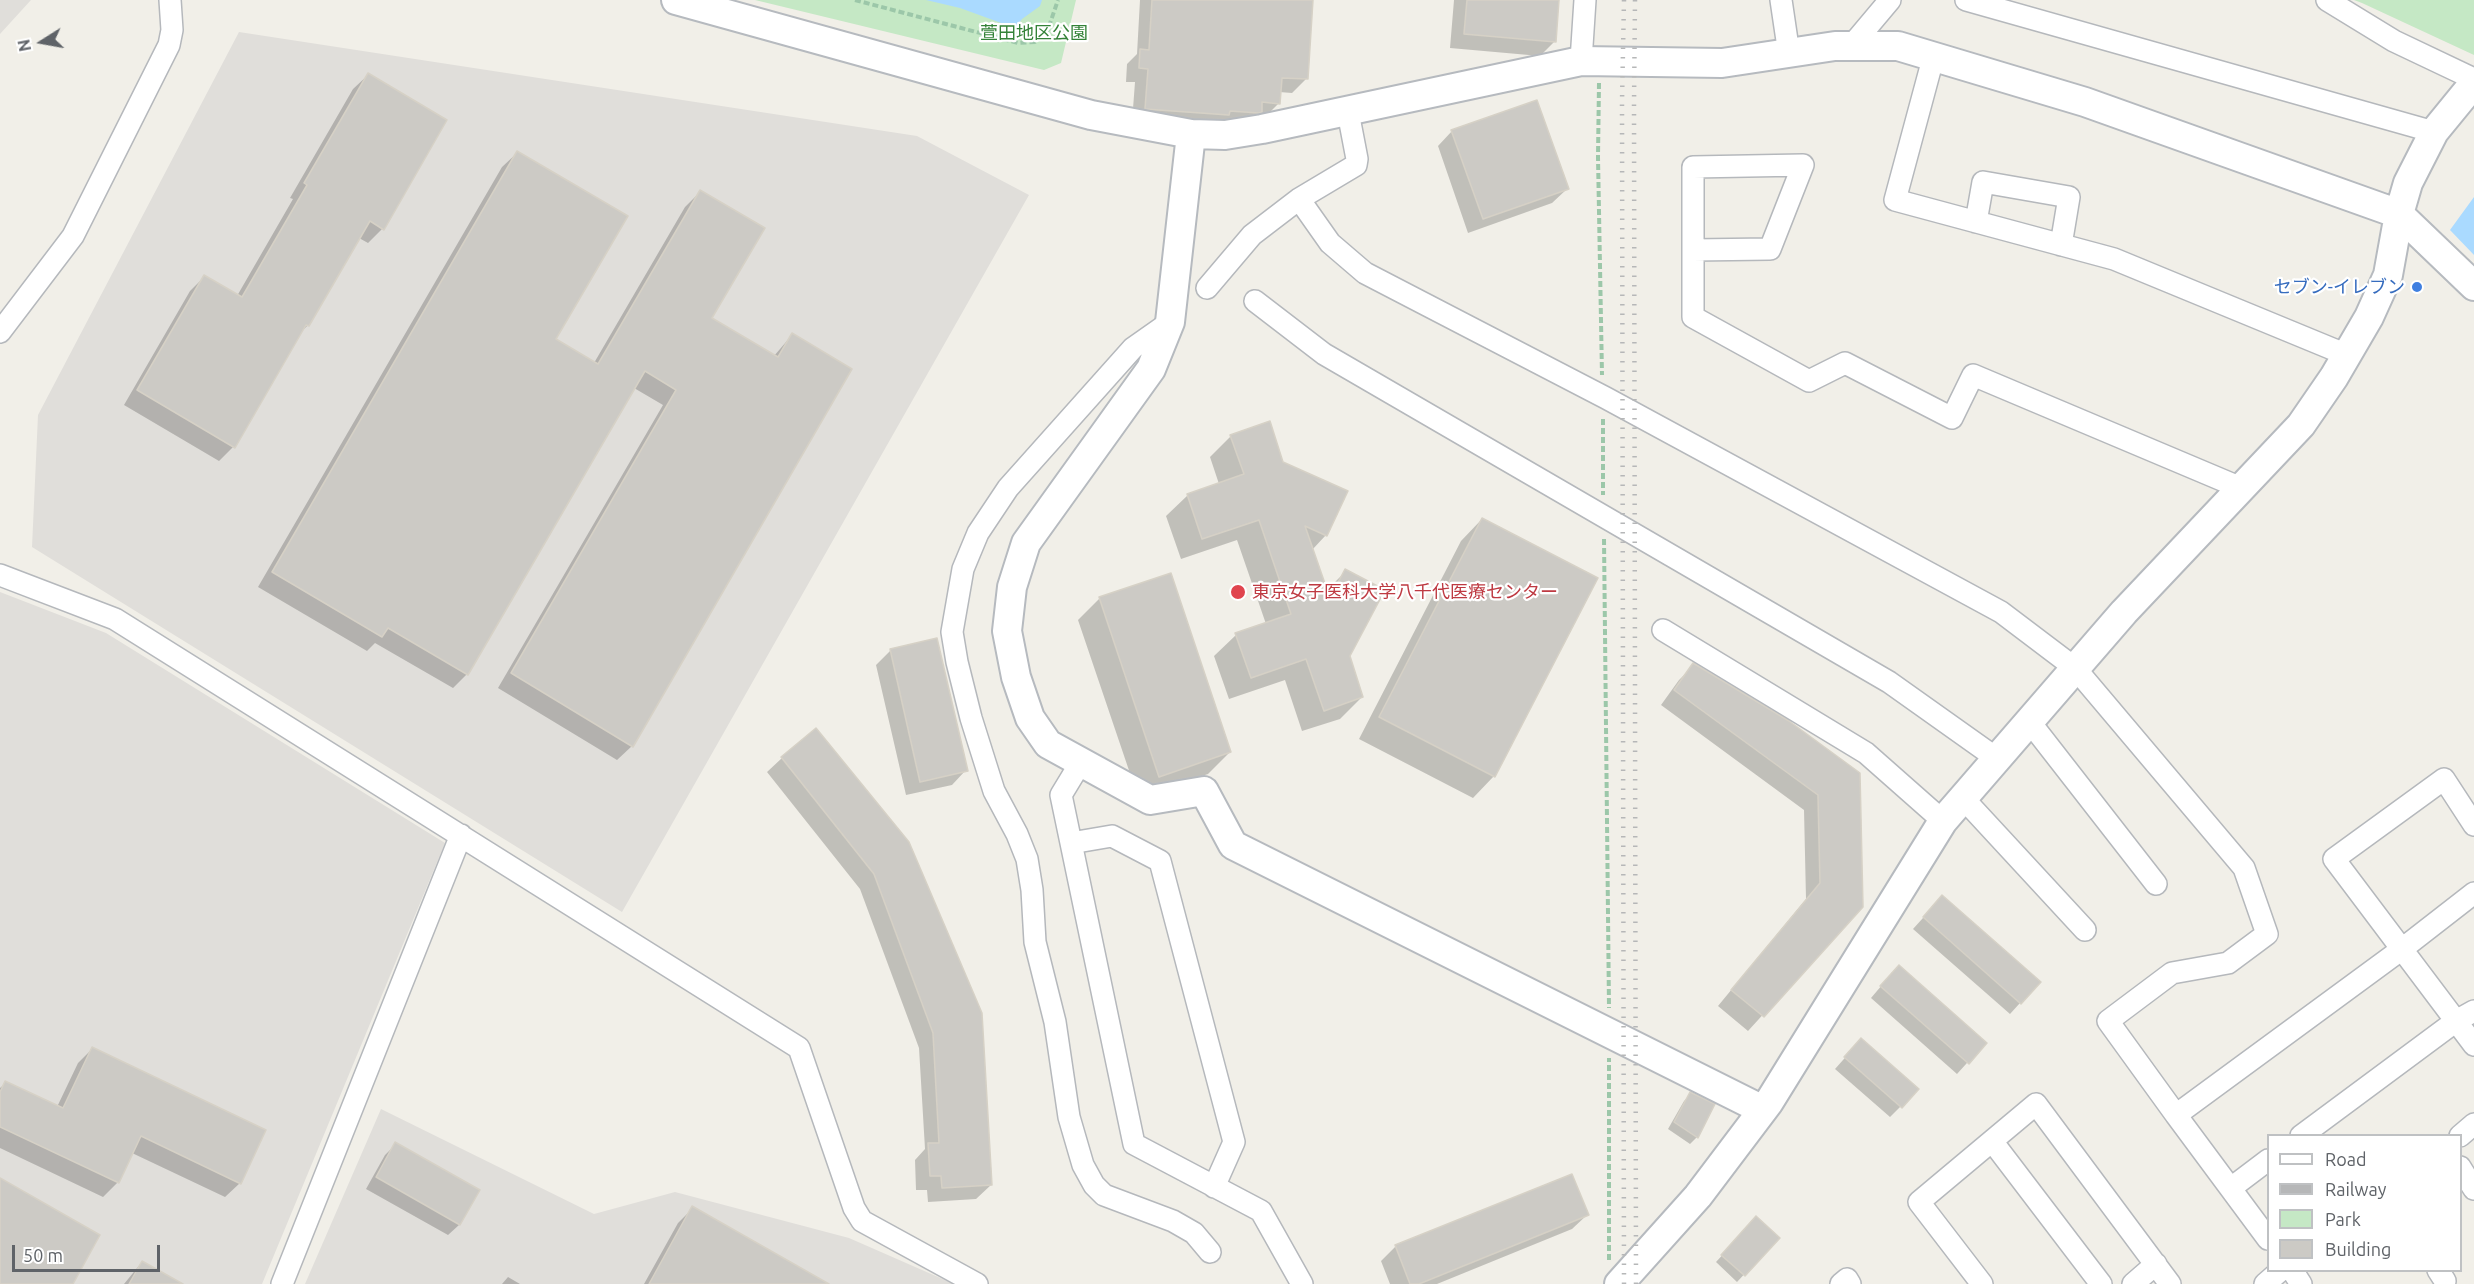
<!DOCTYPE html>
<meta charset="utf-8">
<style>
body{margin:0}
#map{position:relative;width:2474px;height:1284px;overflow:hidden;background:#f1efe8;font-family:Ubuntu,sans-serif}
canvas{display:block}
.legend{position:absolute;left:2267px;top:1134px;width:195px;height:138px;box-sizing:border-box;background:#fff;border:2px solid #bfc1c3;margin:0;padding:8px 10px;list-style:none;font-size:18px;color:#5f6368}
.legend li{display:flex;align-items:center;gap:12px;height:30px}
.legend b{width:30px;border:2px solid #bfc1c3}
.north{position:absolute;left:12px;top:12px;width:60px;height:60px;-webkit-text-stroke:4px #fff;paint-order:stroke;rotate:259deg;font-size:16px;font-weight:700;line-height:24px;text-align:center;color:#5f6368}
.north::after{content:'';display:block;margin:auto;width:21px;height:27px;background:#5f6368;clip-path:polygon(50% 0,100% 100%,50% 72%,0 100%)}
.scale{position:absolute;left:12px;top:1245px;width:148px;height:27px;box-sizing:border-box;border:3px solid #5f6368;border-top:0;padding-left:8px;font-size:18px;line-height:21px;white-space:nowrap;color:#5f6368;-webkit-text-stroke:4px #fff;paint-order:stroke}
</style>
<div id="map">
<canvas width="2474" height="1284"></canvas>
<ul class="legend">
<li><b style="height:8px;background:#fff"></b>Road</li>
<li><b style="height:8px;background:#b6b7b8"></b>Railway</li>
<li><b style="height:16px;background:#c5e8c5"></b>Park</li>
<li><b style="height:16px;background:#cccac5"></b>Building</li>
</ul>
<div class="north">N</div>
<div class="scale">50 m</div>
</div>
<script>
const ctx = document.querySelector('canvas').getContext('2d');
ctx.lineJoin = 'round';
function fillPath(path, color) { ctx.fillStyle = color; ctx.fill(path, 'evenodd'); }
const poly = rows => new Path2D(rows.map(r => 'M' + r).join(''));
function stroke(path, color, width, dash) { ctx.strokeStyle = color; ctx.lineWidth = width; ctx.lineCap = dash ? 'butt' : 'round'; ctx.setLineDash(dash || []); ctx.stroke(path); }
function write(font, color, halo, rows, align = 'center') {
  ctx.font = font + ' Ubuntu,"Noto Sans JP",sans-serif'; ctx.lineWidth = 4.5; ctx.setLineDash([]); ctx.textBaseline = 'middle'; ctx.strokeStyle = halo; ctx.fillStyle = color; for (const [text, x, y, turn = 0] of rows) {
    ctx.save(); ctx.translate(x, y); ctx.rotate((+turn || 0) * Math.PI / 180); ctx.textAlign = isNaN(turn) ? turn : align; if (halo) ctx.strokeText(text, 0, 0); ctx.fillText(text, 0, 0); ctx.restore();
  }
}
fillPath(poly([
 [0,0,31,0,0,34],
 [239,32,917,136,1029,195,622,912,32,547,38,415],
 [0,592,106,633,445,843,262,1284,0,1284],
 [381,1109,594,1214,675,1192,849,1238,954,1284,305,1284]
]), '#e0deda');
fillPath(poly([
 [755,0,1076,0,1061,63,1044,70],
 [2354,0,2474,0,2474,55,2362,3]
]), '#c5e8c5');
fillPath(poly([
 [926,0,1042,0,1040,6,1022,19,1015,28,960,8],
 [2474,197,2474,255,2450,230]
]), '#aadaff');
fillPath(poly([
 [1140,0,1311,0,1306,79,1292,93,1279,92,1279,103,1265,117,1246,125,1132,122,1135,82,1126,82,1127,64,1137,54],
 [1454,0,1558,0,1555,41,1540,56,1450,48],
 [368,75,382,229,368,243,359,238,308,325,298,335,233,447,219,461,124,405,190,291,204,277,237,296,293,199,290,198,353,89],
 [1452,131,1567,189,1552,203,1468,233,1438,146],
 [517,153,554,340,594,363,685,207,700,192,710,319,774,356,792,335,632,746,617,760,498,688,663,405,634,388,467,674,453,688,375,643,367,651,258,587,502,167],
 [1231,436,1282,463,1326,535,1312,550,1326,591,1346,571,1348,656,1362,697,1340,719,1302,731,1285,680,1229,699,1214,656,1236,635,1266,624,1237,540,1181,559,1166,516,1188,495,1219,484,1210,457],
 [1482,519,1494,776,1473,798,1359,739,1461,541],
 [1100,598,1230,752,1208,774,1138,797,1078,620],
 [890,651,966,770,952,785,906,795,876,665],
 [1694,665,1858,774,1861,907,1748,1031,1718,1006,1806,899,1804,810,1661,705,1679,680],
 [782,758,907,843,991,1185,976,1199,928,1202,927,1190,916,1190,915,1160,925,1149,919,1048,860,889,767,772],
 [1932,908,2020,1003,2010,1014,1913,929],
 [1888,978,1985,1043,1957,1074,1871,998],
 [92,1049,240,1183,225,1197,132,1153,118,1182,103,1197,0,1148,0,1088,6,1083,57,1107,78,1063],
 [1851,1051,1901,1106,1890,1117,1835,1069],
 [1691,1094,1697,1137,1690,1144,1668,1129,1684,1101],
 [396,1144,478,1190,459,1225,448,1235,366,1189,385,1155],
 [1571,1176,1587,1215,1572,1229,1437,1284,1390,1284,1381,1261,1395,1247],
 [693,1208,826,1284,644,1284,678,1223],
 [1750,1225,1778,1238,1737,1282,1716,1262],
 [142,1262,180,1284,124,1284],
 [508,1277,520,1284,502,1284]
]), '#0003');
const building = poly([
 [1152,0,1313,0,1308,79,1282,78,1280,104,1262,102,1262,112,1259,113,1230,111,1229,115,1145,109,1148,69,1139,68,1140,49,1149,50,1152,0],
 [1467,0,1559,0,1556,42,1464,34,1467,0],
 [368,73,447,120,384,230,370,221,309,326,306,325,235,448,137,390,204,275,242,297,307,185,304,183,368,73],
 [1537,100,1569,189,1483,219,1451,130,1537,100],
 [517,151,628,216,556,339,598,364,700,190,765,228,712,318,778,357,792,333,852,369,633,747,511,673,676,390,645,371,468,675,388,628,382,637,272,572,517,151],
 [1270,421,1283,462,1348,491,1327,536,1305,526,1330,598,1345,569,1385,590,1350,656,1363,697,1324,711,1306,659,1251,678,1235,633,1291,614,1259,520,1202,539,1187,494,1244,474,1230,435,1270,421],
 [1482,518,1598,578,1495,777,1379,717,1482,518],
 [1171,573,1231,752,1159,777,1099,597,1171,573],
 [937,638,968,771,920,782,890,649,937,638],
 [1693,663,1789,721,1860,773,1863,907,1764,1017,1731,990,1820,883,1818,795,1674,690,1693,663],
 [816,728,909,842,982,1013,992,1185,942,1188,941,1176,930,1176,928,1143,939,1143,933,1033,874,874,781,757,816,728],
 [1942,895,2041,982,2021,1004,1923,917,1942,895],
 [1899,965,1987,1043,1969,1064,1880,986,1899,965],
 [1861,1038,1919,1089,1902,1108,1844,1057,1861,1038],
 [92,1047,266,1130,241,1184,141,1136,119,1183,0,1127,0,1092,5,1081,63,1108,92,1047],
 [1690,1092,1715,1104,1698,1138,1674,1122,1690,1092],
 [395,1142,480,1190,460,1225,376,1177,395,1142],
 [1572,1174,1589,1215,1419,1284,1410,1284,1395,1245,1572,1174],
 [0,1178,100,1235,73,1284,0,1284,0,1178],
 [692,1206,829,1284,649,1284,692,1206],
 [1756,1216,1780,1238,1745,1276,1721,1255,1756,1216],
 [142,1261,183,1284,129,1284,142,1261]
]);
fillPath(building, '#cccac5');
stroke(building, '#d6d1c6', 1.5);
const street = poly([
 [1781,0,1789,54],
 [1966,0,2434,132],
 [2327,0,2394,41,2474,79],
 [1853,44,1890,0],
 [1934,55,1895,200,2114,259,2347,355],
 [1581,61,1585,0],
 [1299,199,1330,243,1365,273,1606,398,2001,612,2075,668,2244,868,2267,934,2228,963,2172,973,2108,1021,2176,1115],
 [1976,222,1983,182,2069,197,2061,245],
 [1693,250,1770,249,1803,165,1693,167,1693,317,1809,381,1845,363,1952,418,1973,375,2241,488],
 [1207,288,1252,235,1299,199,1356,165,1357,159,1348,112],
 [1255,301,1324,354,1889,682,1996,758],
 [1170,322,1133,348,1008,488,978,533,963,569,952,632,957,662,971,718,994,791,1017,834,1027,859,1032,890,1035,942,1055,1022,1069,1117,1083,1165,1094,1185,1104,1195,1173,1221,1194,1233,1210,1252],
 [0,332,73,236,169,45,172,30,170,0],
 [0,575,115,619,799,1048,854,1208,862,1221,977,1284],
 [1663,630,1866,753,1943,821],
 [2029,721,2156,884],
 [1081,762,1061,795,1134,1144,1261,1211,1302,1284],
 [1962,797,2085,930],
 [2474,825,2444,779,2334,859,2474,1045],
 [1071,843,1112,836,1160,861,1234,1142,1214,1187],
 [2301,1136,2456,1021,2474,1011],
 [2460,1136,2474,1124],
 [1992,1141,2101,1284],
 [2460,1167,2474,1189],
 [2231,1188,2268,1160],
 [2268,1239,2176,1115,2402,949,2474,893],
 [2292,1270,2301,1284],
 [2438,1270,2445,1281],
 [282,1284,461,835],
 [1841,1284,1847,1279,1850,1284],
 [1982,1284,1919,1202,2036,1104,2170,1284],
 [2133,1284,2156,1264],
 [2265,1284,2281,1270]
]);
const secondary = poly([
 [676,0,1091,115,1191,134,1225,135,1262,129,1581,61,1722,63,1835,46,1898,46,2085,102,2399,214,2474,286],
 [1191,134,1170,322,1151,369,1026,543,1012,587,1007,631,1016,677,1030,718,1048,744,1150,800,1204,791,1233,845,1763,1110],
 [1619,1284,1698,1196,1769,1102,1943,821,2124,612,2301,425,2334,377,2369,317,2388,275,2399,214,2408,183,2434,132,2474,83]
]);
stroke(street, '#b5b8bc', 24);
stroke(secondary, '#b6babf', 32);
stroke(poly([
 [855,0,1018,43,1035,42,1047,32,1058,0],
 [1599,83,1598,157,1602,375],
 [1603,419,1603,495],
 [1604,539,1609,1008],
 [1609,1260,1609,1058]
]), '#9cc7a9', 4, [6, 3]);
stroke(street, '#fff', 21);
stroke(secondary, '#fff', 28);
stroke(poly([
 [1635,0,1634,105,1636,1284],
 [1624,1284,1622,102,1624,0]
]), '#b6b7b8', 4.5, [1.5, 8]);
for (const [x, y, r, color] of [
 [2417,287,6,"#3f7fe0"],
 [1238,592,8,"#e0444e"]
]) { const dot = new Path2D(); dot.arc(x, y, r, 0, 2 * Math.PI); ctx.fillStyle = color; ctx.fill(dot); stroke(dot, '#fff', 2); }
write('18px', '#348238', '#fff', [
 ["萱田地区公園",1034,33]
]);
write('18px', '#366cbe', '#fff', [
 ["セブン-イレブン",2405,287]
], 'right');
write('18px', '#be3a42', '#fff', [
 ["東京女子医科大学八千代医療センター",1252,592]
], 'left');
</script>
